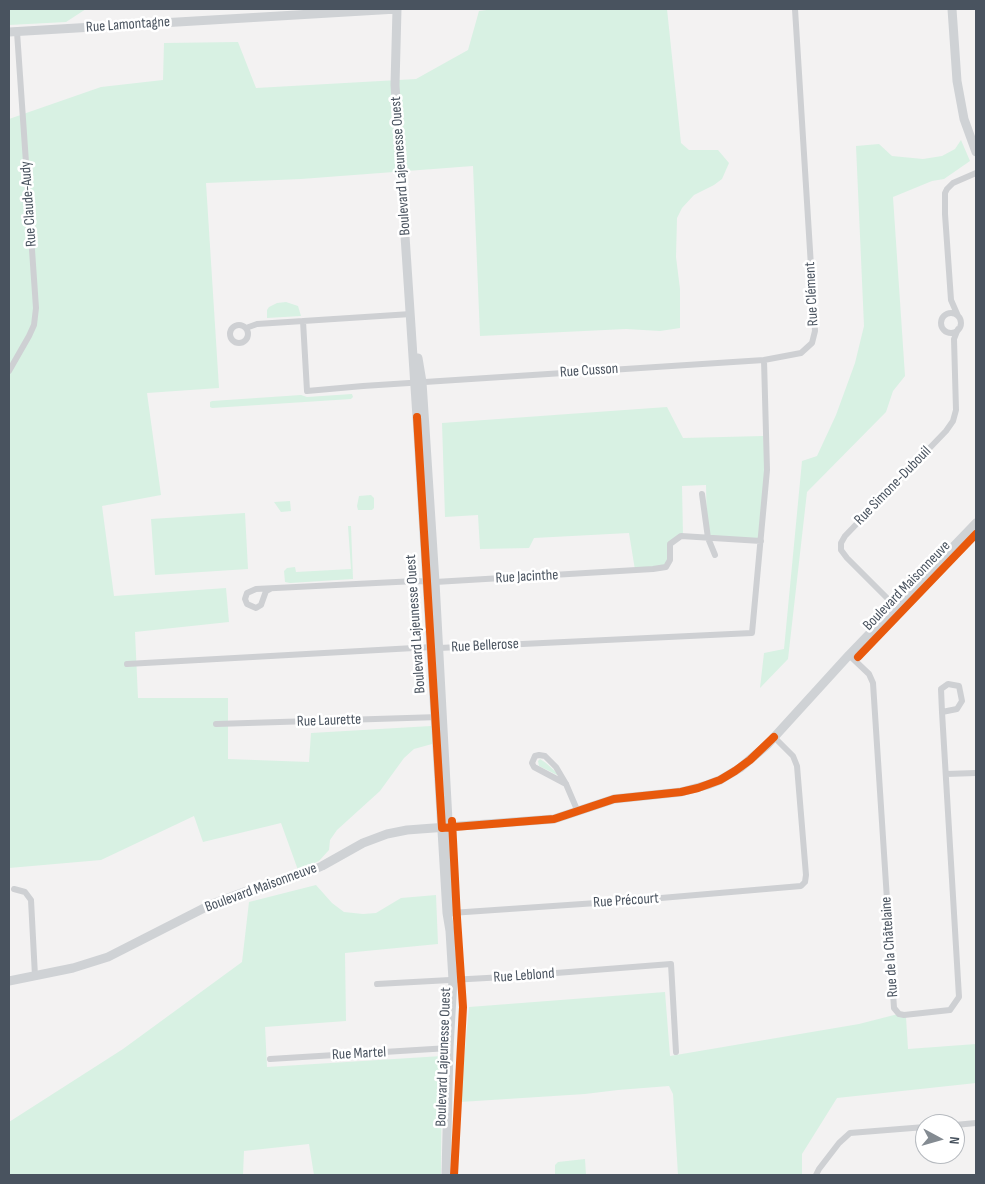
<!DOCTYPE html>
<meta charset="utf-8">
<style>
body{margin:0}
#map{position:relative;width:985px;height:1184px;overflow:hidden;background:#f3f2f2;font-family:"Sofia Sans Condensed",sans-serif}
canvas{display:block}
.frame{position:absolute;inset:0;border:10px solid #49535f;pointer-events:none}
.north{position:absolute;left:915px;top:1114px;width:50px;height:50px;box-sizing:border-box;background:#fff;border:1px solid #b6babf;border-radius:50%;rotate:96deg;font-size:14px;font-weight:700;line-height:20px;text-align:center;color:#49535f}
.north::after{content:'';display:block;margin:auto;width:18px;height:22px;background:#848b92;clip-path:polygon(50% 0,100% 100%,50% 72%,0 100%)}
</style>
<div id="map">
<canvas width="985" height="1184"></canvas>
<div class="frame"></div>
<div class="north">N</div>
</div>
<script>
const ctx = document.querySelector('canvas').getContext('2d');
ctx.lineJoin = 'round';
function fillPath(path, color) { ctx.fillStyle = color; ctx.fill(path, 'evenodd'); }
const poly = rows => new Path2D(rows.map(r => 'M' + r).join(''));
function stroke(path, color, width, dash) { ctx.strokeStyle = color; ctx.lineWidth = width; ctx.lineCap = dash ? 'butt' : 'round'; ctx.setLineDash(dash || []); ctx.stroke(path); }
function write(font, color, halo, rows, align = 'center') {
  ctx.font = font + ' "Sofia Sans Condensed",sans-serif'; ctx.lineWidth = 5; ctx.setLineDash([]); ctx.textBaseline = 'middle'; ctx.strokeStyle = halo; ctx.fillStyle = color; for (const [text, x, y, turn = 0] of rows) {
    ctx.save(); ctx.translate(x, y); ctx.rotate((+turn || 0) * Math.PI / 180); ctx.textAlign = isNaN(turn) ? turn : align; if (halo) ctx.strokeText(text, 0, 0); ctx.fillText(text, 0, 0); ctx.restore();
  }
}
fillPath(poly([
 [9,9,86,9,66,22,9,25],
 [494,9,667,9,681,143,689,150,718,150,729,163,722,179,714,185,694,195,682,208,677,218,676,257,680,289,680,328,660,331,626,329,480,336,473,166,301,179,206,183,219,388,147,393,161,495,102,506,114,596,226,588,229,622,135,632,138,698,228,698,228,759,309,762,311,733,431,726,432,744,414,749,404,758,380,791,337,830,330,840,329,850,319,861,298,870,281,823,203,842,194,816,101,860,9,868,9,119,101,87,163,80,164,43,238,42,256,88,416,79,468,50,479,11],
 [961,140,970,161,944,179,932,181,893,197,905,376,893,391,886,412,807,492,788,659,760,688,764,653,784,649,802,461,817,456,836,415,855,363,864,326,856,146,879,144,892,156,923,159,942,156,955,149],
 [286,302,298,306,301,316,267,318,267,310,269,307,277,303],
 [352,394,353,397,351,399,212,408,210,407,210,402,212,401,301,395,307,397],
 [667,407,683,438,763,436,767,468,761,541,707,536,706,485,682,486,683,536,670,546,666,566,635,570,629,533,534,538,529,548,480,549,478,515,445,517,442,423],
 [371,495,374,498,374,508,372,510,358,510,357,506,359,496],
 [290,501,291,511,281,512,274,502],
 [245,513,248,569,155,575,151,519],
 [348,526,351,526,353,579,290,583,285,582,284,571,287,568,295,567,296,572,351,569],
 [540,759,546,763,557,773,557,775,539,766,538,761],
 [316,885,332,903,344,912,363,914,376,913,401,898,436,895,438,944,345,953,346,1021,265,1027,267,1067,442,1056,441,1175,314,1175,309,1144,244,1151,243,1175,9,1175,9,1122,123,1049,242,962,249,902],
 [665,992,670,1056,859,1024,898,1014,906,1017,908,1049,976,1044,976,1083,837,1098,802,1154,802,1175,678,1175,673,1094,669,1086,618,1090,585,1094,460,1102,469,1007],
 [585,1159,586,1175,555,1175,555,1165,558,1162]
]), '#d8f1e3');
stroke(poly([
 '941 323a10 10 0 1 1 20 0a10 10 0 1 1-20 0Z',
 [958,316,951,300,945,214,945,193,947,189,953,183,976,173],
 [303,321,307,391,363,386,764,360],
 '230 334a9 9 0 1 1 18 0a9 9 0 1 1-18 0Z',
 [246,328,257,324,411,314],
 [9,371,29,336,34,325,36,308,17,32],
 [702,494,708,538,715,555],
 [270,589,266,591,261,605,256,608,247,604,245,599,247,593,256,589,416,581,435,582,653,569,666,567,670,560,670,544,681,536,761,541],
 [895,606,847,558,841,550,841,543,845,536,946,431,953,421,956,410,954,339,958,329],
 [849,655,869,674,873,683,894,1008,899,1014,904,1015,950,1010,959,997,942,712,941,689,948,684,959,686,962,701,957,709,942,712],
 [127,664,432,647,439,648,752,633,767,470,764,360,801,353,812,343,815,331,795,9],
 [216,724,439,717],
 [946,774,976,773],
 [566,784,534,767,532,763,535,756,539,755,545,756,556,767,566,784,578,812],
 [14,889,25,892,31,900,35,976],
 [451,913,626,901,801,886,805,882,806,875,797,766,793,756,774,737],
 [377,984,505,977,671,964,676,1052],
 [270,1059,449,1048],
 [955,1125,976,1123],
 [816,1175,819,1169,839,1143,850,1133,925,1127]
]), '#ced0d3', 6);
stroke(poly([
 [397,9,395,85,417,417,447,913,450,931,453,980,449,1048,446,1175],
 [952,9,957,81,964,119,976,152],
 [9,32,397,9],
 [418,358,422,382,435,582,453,912],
 [9,981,73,968,108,957,212,904,255,888,302,875,322,866,363,843,387,834,407,830,554,819,614,799,681,792,707,785,720,780,740,768,767,745,849,655,976,523]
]), '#cfd2d5', 9);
stroke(poly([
 [417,417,442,828,554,819,614,799,681,792,698,788,720,780,735,771,750,760,774,737],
 [858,657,976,534],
 [452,821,457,918,463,1007,454,1175]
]), '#e8590c', 8);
write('15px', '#49535f', '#fff', [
 ["Rue Lamontagne",128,25,-4],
 ["Boulevard Lajeunesse Ouest",401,166,-94],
 ["Rue Claude-Audy",29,204,-94],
 ["Rue Clément",812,294,-93],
 ["Rue Cusson",589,371,-4],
 ["Rue Simone-Dubouil",893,486,-46],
 ["Rue Jacinthe",527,577,-3],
 ["Boulevard Maisonneuve",907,586,-46],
 ["Boulevard Lajeunesse Ouest",416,624,-94],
 ["Rue Bellerose",485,646,-3],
 ["Rue Laurette",329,721,-2],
 ["Boulevard Maisonneuve",261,888,-20],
 ["Rue Précourt",626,901,-4],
 ["Rue de la Châtelaine",890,947,-94],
 ["Rue Leblond",524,976,-4],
 ["Rue Martel",359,1054,-3],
 ["Boulevard Lajeunesse Ouest",444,1057,-88]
]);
</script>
